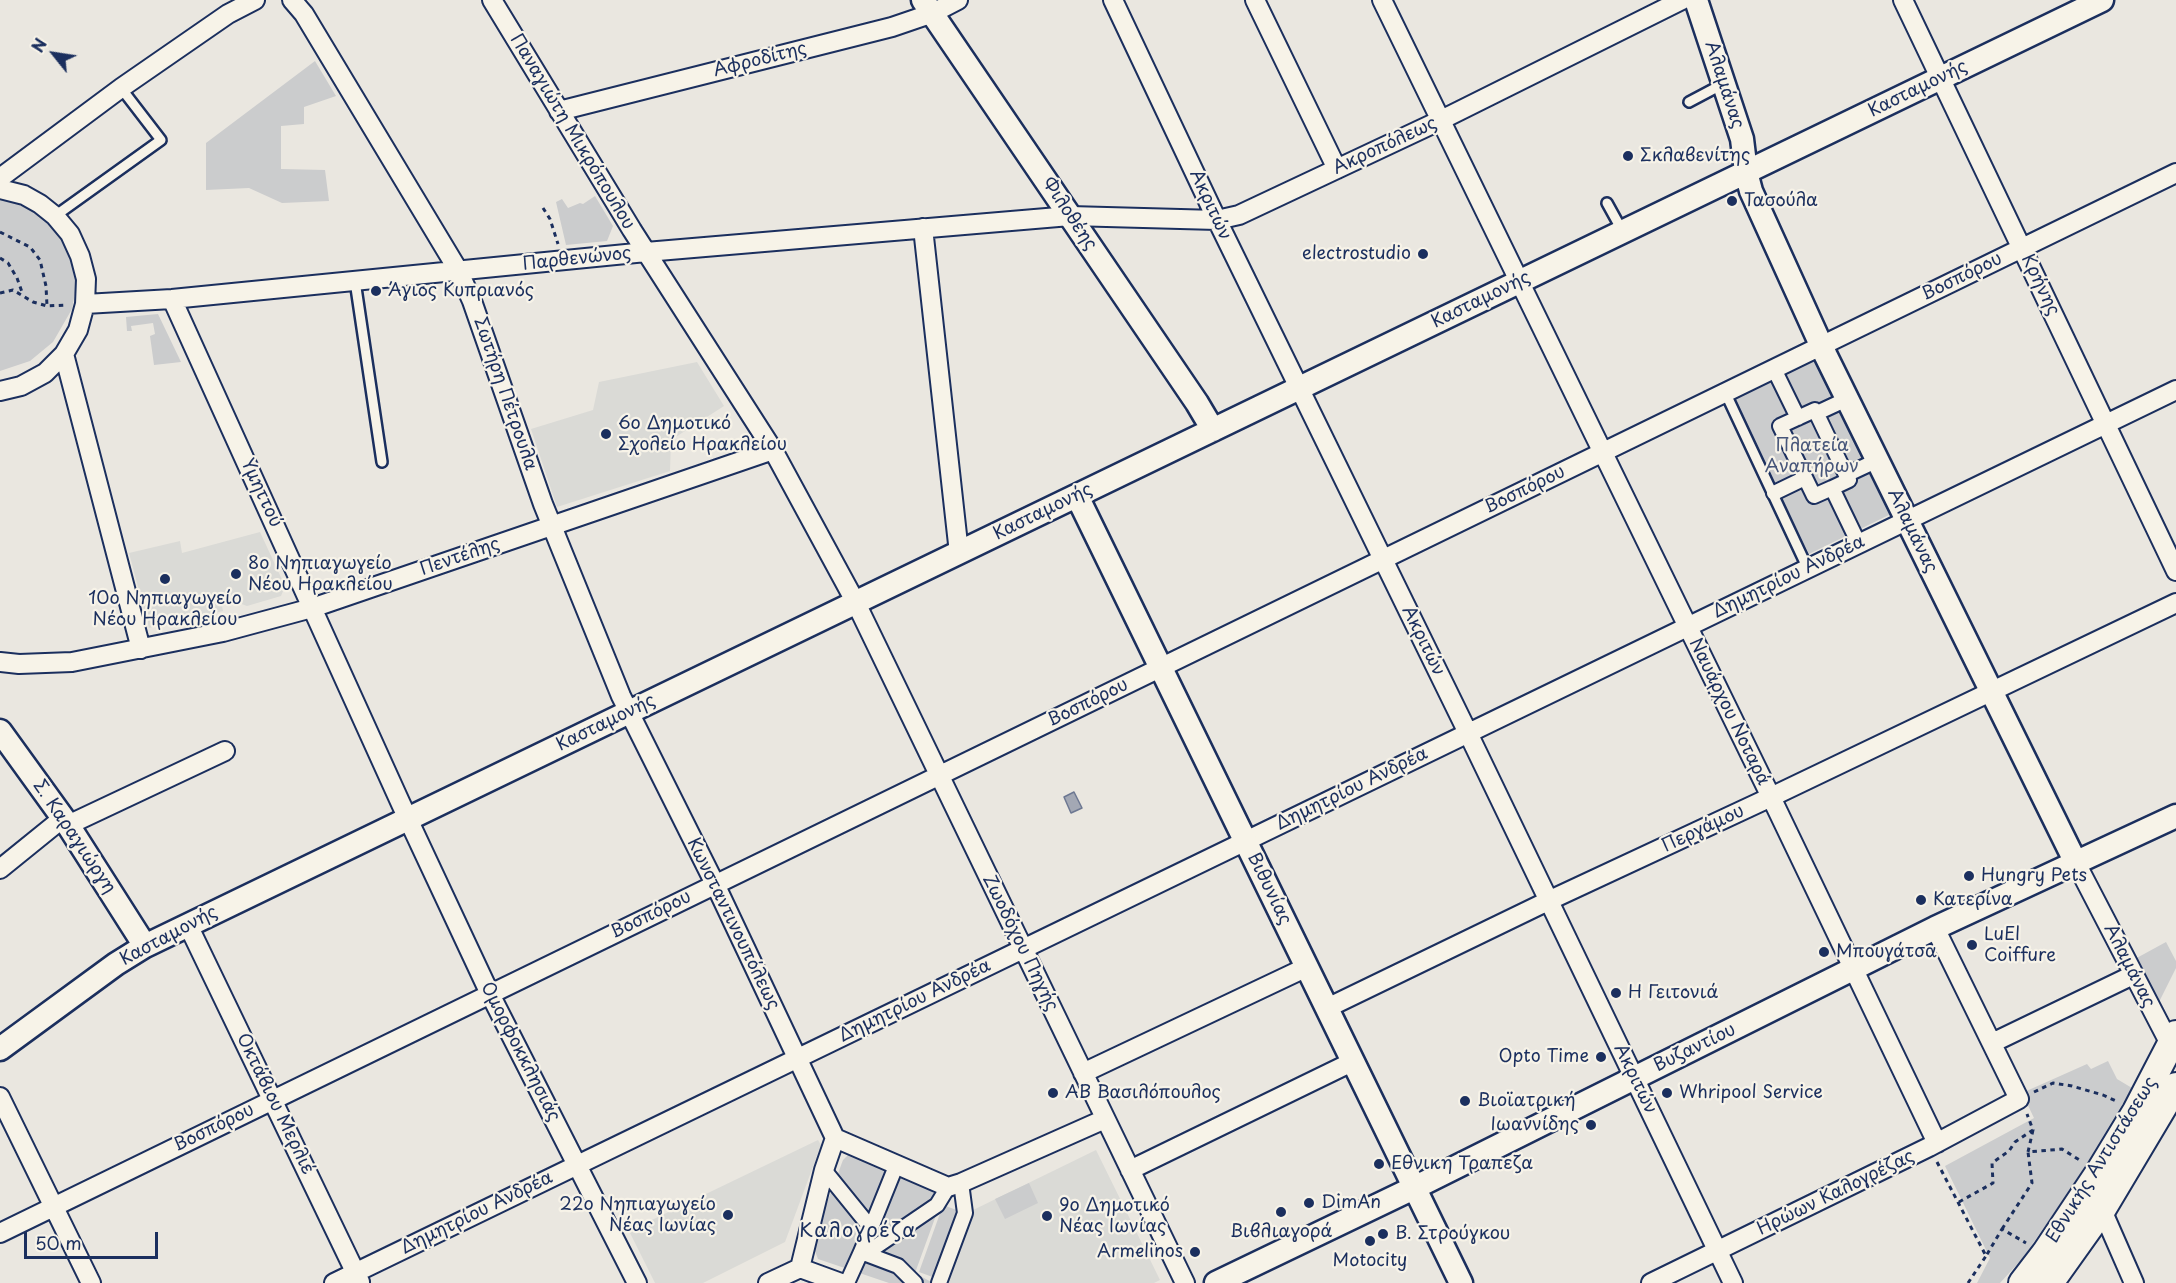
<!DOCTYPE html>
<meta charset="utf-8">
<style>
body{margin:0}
#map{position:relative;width:2176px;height:1283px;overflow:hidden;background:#eae7e0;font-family:"Playpen Sans",sans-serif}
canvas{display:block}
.north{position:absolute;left:24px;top:24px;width:60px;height:60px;-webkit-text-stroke:4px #f7f3e8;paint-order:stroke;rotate:300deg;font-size:16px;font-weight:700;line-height:24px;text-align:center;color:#1b2f5e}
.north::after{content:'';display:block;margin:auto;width:21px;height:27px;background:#1b2f5e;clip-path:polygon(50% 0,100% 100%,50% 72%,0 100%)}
.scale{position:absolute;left:24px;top:1232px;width:134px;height:27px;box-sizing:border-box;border:3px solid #1b2f5e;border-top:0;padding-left:8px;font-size:18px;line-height:21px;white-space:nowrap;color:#1b2f5e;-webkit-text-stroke:4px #f7f3e8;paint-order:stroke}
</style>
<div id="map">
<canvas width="2176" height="1283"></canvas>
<div class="north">N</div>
<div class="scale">50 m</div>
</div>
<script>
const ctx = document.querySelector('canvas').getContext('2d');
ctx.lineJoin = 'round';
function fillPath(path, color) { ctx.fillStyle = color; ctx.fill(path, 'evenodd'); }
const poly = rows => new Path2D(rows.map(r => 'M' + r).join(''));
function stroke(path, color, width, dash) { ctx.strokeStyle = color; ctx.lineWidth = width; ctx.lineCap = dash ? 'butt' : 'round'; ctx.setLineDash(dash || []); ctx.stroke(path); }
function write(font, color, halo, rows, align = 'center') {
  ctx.font = font + ' "Playpen Sans",sans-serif'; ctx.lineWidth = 4.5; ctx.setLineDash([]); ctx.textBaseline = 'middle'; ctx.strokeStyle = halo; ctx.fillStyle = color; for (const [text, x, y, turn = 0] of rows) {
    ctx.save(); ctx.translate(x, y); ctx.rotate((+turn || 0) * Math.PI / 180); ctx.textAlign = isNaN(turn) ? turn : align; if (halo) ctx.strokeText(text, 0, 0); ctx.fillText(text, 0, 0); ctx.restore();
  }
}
fillPath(poly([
 [697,362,724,406,671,440,670,471,557,507,531,429,593,410,599,382],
 [260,532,285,586,281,596,247,606,236,602,222,606,223,611,149,628,129,553,180,541,182,553],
 [818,1140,821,1145,785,1242,703,1283,655,1283,629,1231],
 [1096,1150,1160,1280,1154,1283,943,1283,967,1213]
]), '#dadad6');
fillPath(poly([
 [315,61,336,96,304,107,304,124,281,126,281,169,325,170,329,201,282,203,249,188,206,190,206,143],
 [595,196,613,226,607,241,566,245,556,202,562,199,568,208,580,203,583,204],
 [0,198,19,204,36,213,61,236,71,249,77,282,72,309,53,342,30,361,0,371],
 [158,314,181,362,154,365,150,336,155,334,153,323,131,326,132,331,127,331,126,317],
 [1815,359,1891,514,1809,554,1733,399],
 [2166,942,2176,961,2176,968,2157,1006,2133,960],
 [2108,1061,2117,1079,2132,1088,2075,1183,2022,1259,2000,1283,1977,1283,1990,1258,1945,1166,2034,1118,2022,1093,2087,1064,2091,1069],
 [849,1154,856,1154,930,1188,935,1196,939,1207,915,1273,933,1283,889,1283,818,1259,812,1243,843,1160],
 [1029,1183,1038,1203,1005,1219,995,1199],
 [943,1205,962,1212,938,1279,919,1272]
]), '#cbcccd');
const water = poly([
 [1074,792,1082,808,1071,813,1064,797,1074,792]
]);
fillPath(water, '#a3a8b4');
stroke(water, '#6d7892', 1.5);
const service = poly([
 [1689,102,1723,84],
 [1607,203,1623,232],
 [55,216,161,140,121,88],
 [355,281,382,462],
 [1725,392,1808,569]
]);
const pedestrian = poly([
 [1774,369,1798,418],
 [1817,413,1847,399],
 [1832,488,1814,496,1780,426,1815,410,1846,475],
 [1774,493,1805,478],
 [1859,544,1832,488,1849,480,1846,475,1878,460],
 [824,1170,871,1228,861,1252,898,1266,915,1283],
 [871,1228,896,1166],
 [865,1254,937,1205,948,1187],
 [847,1283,861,1252],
 [939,1283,965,1213,961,1183]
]);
const minor = poly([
 [292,0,304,14,458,270,472,301,543,504,621,696,715,884,835,1138],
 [492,0,632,230,773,450,856,603,1185,1283],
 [1113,0,1217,220,1468,733,1733,1283],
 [1255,0,1337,169],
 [1382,0,1771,797,1937,1143],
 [1903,0,2176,571],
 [559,111,892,27,933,13,958,0],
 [0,178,121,88,228,14,255,0],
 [0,189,24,195,40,204,55,216,70,234,80,256,86,279,85,304,78,330,64,354,45,373,21,386,0,391],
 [923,228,959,553],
 [172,299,401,804,490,994,637,1283],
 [85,304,172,299,646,252,1070,216,1217,220,1239,215,1441,120,1682,0],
 [64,354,141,649],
 [0,662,19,664,72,662,223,632,312,608,773,450],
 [68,825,225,751],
 [2076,863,2171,1046],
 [0,869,63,818],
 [188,925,360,1282],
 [1327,1008,1548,901,1771,797,2176,603],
 [1992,1043,2133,975],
 [1083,1073,1307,967],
 [0,1097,91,1283],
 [835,1138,948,1187,961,1183,1105,1119],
 [1130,1170,1352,1062],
 [2102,1210,2134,1283],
 [0,1233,2176,173],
 [800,1268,824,1170,835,1138],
 [800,1268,841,1283],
 [334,1283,2176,390],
 [768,1283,800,1268],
 [1651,1283,1929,1147,2019,1099,1935,928]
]);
const tertiary = poly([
 [923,0,1197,403,1213,430],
 [1696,0,1742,139,1746,172,1751,191,1826,356,2076,863],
 [1077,496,1461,1283],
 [0,731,68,825,145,946],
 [0,1049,116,964,145,946,2102,0],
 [1216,1283,1424,1183,1935,928,2176,816]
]);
const secondary = poly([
 [2022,1283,2045,1253,2099,1172,2136,1111,2176,1034],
 [2050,1283,2102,1210,2176,1086]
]);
stroke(service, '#1b2f5e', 14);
stroke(pedestrian, '#1b2f5e', 18);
stroke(minor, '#1b2f5e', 22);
stroke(tertiary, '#1b2f5e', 27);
stroke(secondary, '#1b2f5e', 30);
stroke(poly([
 [543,208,550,219,558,244],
 [0,232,30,247,40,260,46,286,47,306],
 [0,258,8,263,17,278,23,295],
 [0,293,13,290,33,302,47,306,66,305],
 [2034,1092,2053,1083,2072,1086,2103,1095,2116,1101],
 [2033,1130,2028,1152,2062,1149,2081,1161],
 [1937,1162,1986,1256,2002,1229,2026,1243],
 [1959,1202,1993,1183,1992,1163,2009,1151,2015,1142,2033,1130,2027,1114],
 [2002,1229,2032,1183,2028,1152],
 [1968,1283,1986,1256]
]), '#1b2f5e', 3, [4.5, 4.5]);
stroke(service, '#f7f3e8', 9);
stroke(pedestrian, '#f7f3e8', 14);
stroke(minor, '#f7f3e8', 18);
stroke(tertiary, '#f7f3e8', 22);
stroke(secondary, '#f7f3e8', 26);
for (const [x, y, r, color] of [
 [1628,156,6,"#1b2f5e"],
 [1732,201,6,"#1b2f5e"],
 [1423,254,6,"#1b2f5e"],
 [376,291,6,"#1b2f5e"],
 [606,434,6,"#1b2f5e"],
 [236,574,6,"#1b2f5e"],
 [165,579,6,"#1b2f5e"],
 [1969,876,6,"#1b2f5e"],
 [1921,900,6,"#1b2f5e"],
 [1972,945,6,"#1b2f5e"],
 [1824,952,6,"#1b2f5e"],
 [1616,993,6,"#1b2f5e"],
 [1601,1057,6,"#1b2f5e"],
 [1053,1093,6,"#1b2f5e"],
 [1667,1093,6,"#1b2f5e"],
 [1465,1101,6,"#1b2f5e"],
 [1591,1125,6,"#1b2f5e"],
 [1379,1164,6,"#1b2f5e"],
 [1309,1203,6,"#1b2f5e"],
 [1281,1212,6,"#1b2f5e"],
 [728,1215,6,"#1b2f5e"],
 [1047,1216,6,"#1b2f5e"],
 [1383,1234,6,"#1b2f5e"],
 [1370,1241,6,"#1b2f5e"],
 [1195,1252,6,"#1b2f5e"]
]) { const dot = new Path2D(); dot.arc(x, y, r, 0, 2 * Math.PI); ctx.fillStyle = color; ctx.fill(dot); stroke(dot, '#f7f3e8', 2); }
write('18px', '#1b2f5e', '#f7f3e8', [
 ["Αφροδίτης",760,60,-14],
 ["Αλαμάνας",1724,85,72],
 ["Κασταμονής",1918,89,-26],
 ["Παναγιώτη Μικρόπουλου",572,132,59],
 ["Ακροπόλεως",1385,146,-25],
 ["Ακριτών",1210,205,65],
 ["Φιλοθέης",1069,214,56],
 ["Παρθενώνος",577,259,-6],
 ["Βοσπόρου",1962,277,-26],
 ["Κρήνης",2040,285,64],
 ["Κασταμονής",1481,300,-26],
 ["Σωτήρη Πέτρουλα",505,394,71],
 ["Βοσπόρου",1525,490,-26],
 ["Υμηττού",261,493,65],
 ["Κασταμονής",1043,512,-26],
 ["Αλαμάνας",1912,531,64],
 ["Πεντέλης",460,557,-19],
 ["Δημητρίου Ανδρέα",1789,577,-26],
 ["Ακριτών",1423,641,64],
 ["Βοσπόρου",1088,703,-26],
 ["Ναυάρχου Νοταρά",1729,712,64],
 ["Κασταμονής",606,723,-26],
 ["Δημητρίου Ανδρέα",1352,789,-26],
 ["Περγάμου",1703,829,-25],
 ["Σ. Καραγιώργη",74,837,56],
 ["Βιθυνίας",1269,889,64],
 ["Βοσπόρου",651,915,-26],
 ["Κωνσταντινουπόλεως",733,924,64],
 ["Κασταμονής",169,936,-28],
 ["Ζωοδόχου Πηγής",1020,943,64],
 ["Αλαμάνας",2129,966,63],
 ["Δημητρίου Ανδρέα",915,1001,-26],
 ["Βυζαντίου",1695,1048,-26],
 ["Ομορφοκκλησιάς",520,1052,63],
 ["Ακριτών",1635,1079,64],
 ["Οκτάβιου Μερλιέ",275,1104,64],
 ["Βοσπόρου",214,1128,-26],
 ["Εθνικής Αντιστάσεως",2102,1160,-58],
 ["Ηρώων Καλογρέζας",1836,1193,-26],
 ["Δημητρίου Ανδρέα",477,1213,-26]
]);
write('18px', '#1b2f5e', '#f7f3e8', [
 ["Σκλαβενίτης",1640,156],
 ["Τασούλα",1744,201],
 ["electrostudio",1411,254,"right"],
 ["Άγιος Κυπριανός",388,291],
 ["6ο Δημοτικό",618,424],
 ["Σχολείο Ηρακλείου",618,445],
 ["8ο Νηπιαγωγείο",248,564],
 ["Νέου Ηρακλείου",248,585],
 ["10ο Νηπιαγωγείο",165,599,"center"],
 ["Νέου Ηρακλείου",165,620,"center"],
 ["Hungry Pets",1981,876],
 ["Κατερίνα",1933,900],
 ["LuEl",1984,935],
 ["Coiffure",1984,956],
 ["Μπουγάτσα",1836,952],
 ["Η Γειτονιά",1628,993],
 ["Opto Time",1589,1057,"right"],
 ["ΑΒ Βασιλόπουλος",1065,1093],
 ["Whripool Service",1679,1093],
 ["Βιοϊατρική",1477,1101],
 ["Ιωαννίδης",1579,1125,"right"],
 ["Εθνικη Τραπεζα",1391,1164],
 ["DimAn",1321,1203],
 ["22ο Νηπιαγωγείο",716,1205,"right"],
 ["Νέας Ιωνίας",716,1226,"right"],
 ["9ο Δημοτικό",1059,1206],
 ["Νέας Ιωνίας",1059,1227],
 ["Βιβλιαγορά",1281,1232,"center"],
 ["Β. Στρούγκου",1395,1234],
 ["Armelinos",1183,1252,"right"],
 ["Motocity",1370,1261,"center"]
], 'left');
write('18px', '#47567a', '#f7f3e8', [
 ["Πλατεία",1812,446],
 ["Αναπήρων",1812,467]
]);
ctx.letterSpacing = '1.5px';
write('20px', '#1b2f5e', '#f7f3e8', [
 ["Καλογρέζα",858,1231]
]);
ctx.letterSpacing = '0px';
</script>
